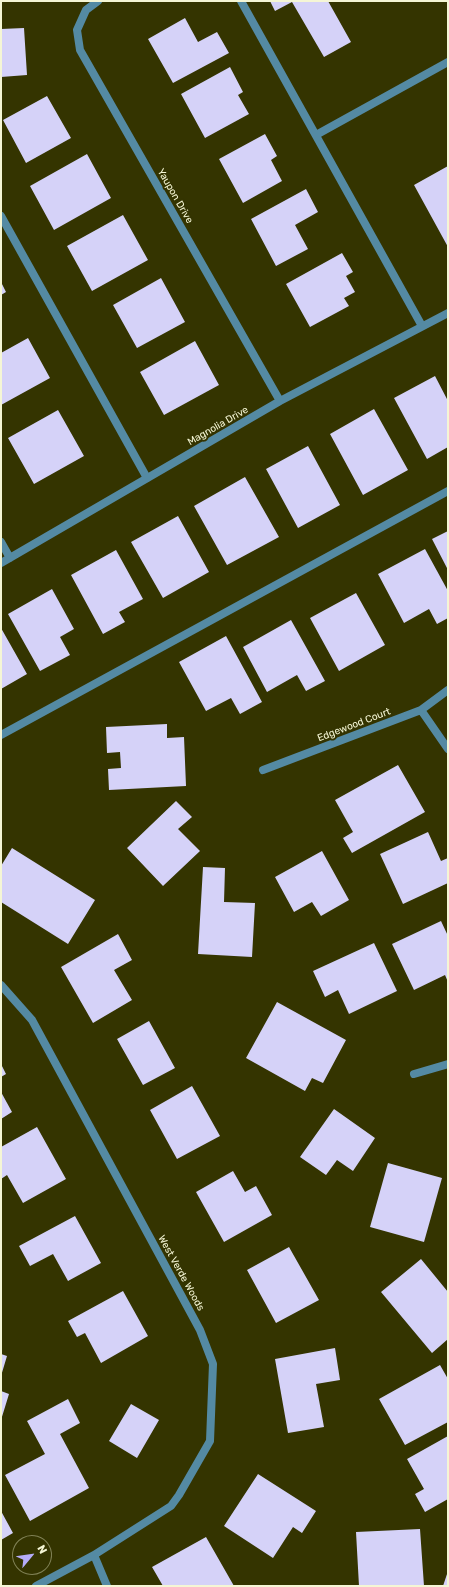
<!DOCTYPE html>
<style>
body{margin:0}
#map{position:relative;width:449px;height:1587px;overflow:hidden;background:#343400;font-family:Rubik,sans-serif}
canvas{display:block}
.frame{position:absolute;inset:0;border:2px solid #f5f6d5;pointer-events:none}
.north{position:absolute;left:12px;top:1535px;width:40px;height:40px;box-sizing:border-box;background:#343400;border:1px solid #818255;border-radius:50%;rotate:61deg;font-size:11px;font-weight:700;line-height:16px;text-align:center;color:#f5f6d5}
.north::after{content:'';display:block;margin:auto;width:14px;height:18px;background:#b5acf8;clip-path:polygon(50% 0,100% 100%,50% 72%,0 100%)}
</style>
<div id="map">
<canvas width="449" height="1587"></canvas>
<div class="frame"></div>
<div class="north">N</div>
</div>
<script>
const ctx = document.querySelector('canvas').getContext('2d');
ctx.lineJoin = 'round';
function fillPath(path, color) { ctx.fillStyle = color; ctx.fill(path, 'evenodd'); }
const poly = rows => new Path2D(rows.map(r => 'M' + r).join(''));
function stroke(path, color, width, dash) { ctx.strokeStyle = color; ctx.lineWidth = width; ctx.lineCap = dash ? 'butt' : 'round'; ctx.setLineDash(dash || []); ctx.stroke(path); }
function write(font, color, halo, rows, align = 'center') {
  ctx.font = font + ' Rubik,sans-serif'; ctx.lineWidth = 4; ctx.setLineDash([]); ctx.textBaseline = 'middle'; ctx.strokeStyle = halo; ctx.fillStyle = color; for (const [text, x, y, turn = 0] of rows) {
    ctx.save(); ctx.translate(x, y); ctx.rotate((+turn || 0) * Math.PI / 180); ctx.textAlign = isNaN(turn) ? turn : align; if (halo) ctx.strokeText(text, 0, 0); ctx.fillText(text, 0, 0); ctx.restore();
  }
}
fillPath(poly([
 [270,1,328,1,351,42,324,57,292,2,275,11],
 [185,18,198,42,217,32,229,53,173,83,148,39],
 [24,28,27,75,1,77,1,29],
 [230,67,243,92,238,95,249,114,205,138,181,94],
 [47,96,71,138,26,163,3,120],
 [265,134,277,156,271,160,282,181,243,203,219,159],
 [87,154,111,198,54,230,30,186],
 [448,166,448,247,414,185],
 [306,189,318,212,295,225,308,249,276,266,251,219],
 [123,215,148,260,92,291,67,246],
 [342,253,353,272,346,276,355,292,344,298,349,306,310,327,286,284],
 [161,278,185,322,137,348,113,305],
 [1,282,6,292,1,295],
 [28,338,50,378,1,405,1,353],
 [195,341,219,385,164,415,140,372],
 [435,376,448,401,448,447,427,459,394,398],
 [374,409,408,470,363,495,330,434],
 [58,410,84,456,34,484,8,438],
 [308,446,340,505,298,528,266,469],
 [245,477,279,537,227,565,194,506],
 [178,516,209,572,163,598,131,542],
 [448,531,448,570,432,539],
 [425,549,448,591,448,618,437,624,429,609,404,623,378,574],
 [116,550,143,599,119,612,125,622,103,634,71,575],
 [52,589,74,629,60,637,70,655,40,671,8,614],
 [356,593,385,645,339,671,310,618],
 [291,620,325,681,306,691,297,675,267,692,243,647],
 [1,628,27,674,1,689],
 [226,636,262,702,240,714,231,698,206,711,179,662],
 [167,724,167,738,184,737,186,786,109,790,108,769,121,768,120,752,107,753,106,727],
 [398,765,425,812,352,853,343,838,353,832,335,800],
 [176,801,192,817,178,829,200,851,163,886,127,848],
 [428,832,441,861,448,858,448,883,403,904,380,854],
 [12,848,95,900,68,944,1,902,1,866],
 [322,851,349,900,321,916,312,902,294,912,275,877],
 [203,867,225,868,224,902,255,903,252,957,198,954],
 [441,921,448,936,448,982,445,975,414,990,392,944],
 [118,934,132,960,114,970,132,1000,93,1023,61,967],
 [374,943,397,991,349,1014,338,990,325,997,313,971],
 [277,1002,346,1040,323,1083,312,1078,305,1091,246,1058],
 [149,1021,175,1068,143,1085,117,1039],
 [1,1064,6,1074,1,1077],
 [192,1086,220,1136,177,1159,150,1110],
 [1,1092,12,1112,1,1119],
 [334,1109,375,1138,353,1171,337,1160,326,1175,300,1157],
 [37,1127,66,1179,23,1203,7,1175,1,1179,1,1147],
 [388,1163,442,1178,424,1242,370,1227],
 [233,1171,245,1192,256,1186,272,1215,224,1242,196,1192],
 [75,1216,101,1263,68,1281,53,1254,30,1266,19,1246],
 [289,1247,319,1300,276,1323,247,1270],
 [421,1259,448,1292,448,1339,432,1353,381,1292],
 [123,1291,148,1336,101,1363,85,1333,77,1337,68,1321],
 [335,1348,340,1380,316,1384,324,1427,288,1433,275,1359],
 [1,1354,7,1356,1,1376],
 [440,1365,448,1379,448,1422,405,1445,379,1399],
 [1,1391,9,1394,1,1420],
 [68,1399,80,1423,60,1434,89,1488,30,1521,5,1475,45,1454,27,1421],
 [131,1404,159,1420,137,1458,109,1441],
 [448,1436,448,1499,425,1512,415,1494,424,1489,407,1459],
 [258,1474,316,1511,302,1533,293,1527,273,1558,224,1526],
 [1,1511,13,1533,1,1540],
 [420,1529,424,1586,359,1586,356,1532],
 [206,1537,234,1586,163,1586,152,1567],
 [448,1571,448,1586,443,1586]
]), '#d5d2f8');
stroke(poly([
 [241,1,422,326],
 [316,135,448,62],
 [1,216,147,478],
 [1,735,448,491]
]), '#548aa3', 8);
stroke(poly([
 [98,1,86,10,77,30,80,50,280,401],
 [1,542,10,558],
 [1,563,280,401,448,313],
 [421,710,448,749],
 [263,770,421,710,448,690],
 [1,985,32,1020,200,1330,213,1364,210,1441,179,1495,171,1506,94,1555,36,1586],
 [414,1074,448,1064],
 [94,1555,107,1586]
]), '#548aa3', 8);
write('10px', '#f5f6d5', '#343400', [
 ["Yaupon Drive",175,196,60],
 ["Magnolia Drive",218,426,-30],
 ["Edgewood Court",354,725,-21],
 ["West Verde Woods",181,1273,61]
]);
</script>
